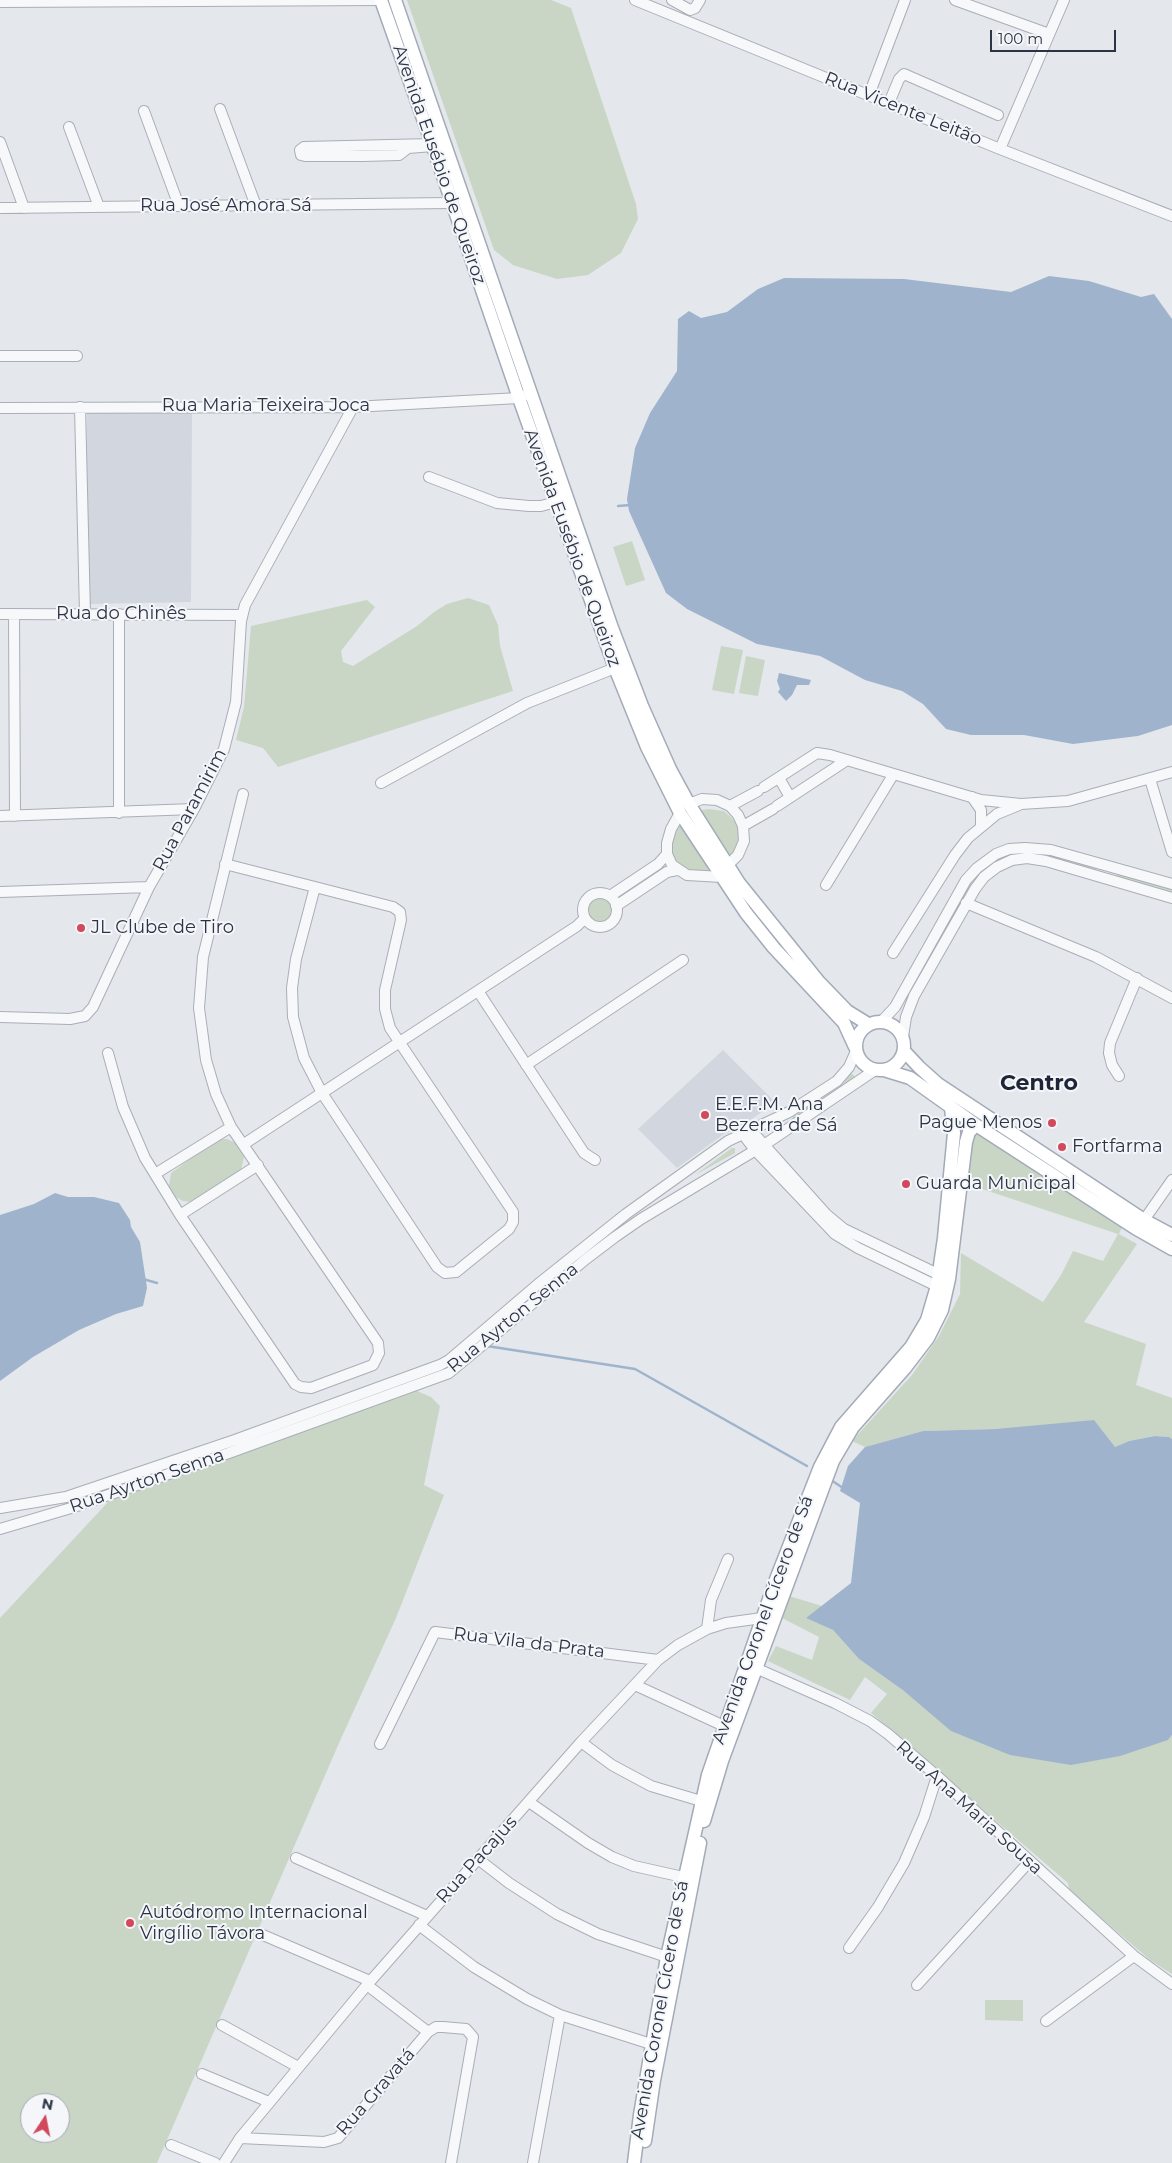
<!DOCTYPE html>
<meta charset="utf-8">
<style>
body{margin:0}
#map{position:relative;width:1172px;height:2163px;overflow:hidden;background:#e4e7ec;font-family:Montserrat,sans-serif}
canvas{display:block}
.north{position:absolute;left:20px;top:2093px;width:50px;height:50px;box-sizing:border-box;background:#f4f6f9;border:1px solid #a4a8b1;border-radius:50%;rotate:11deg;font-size:14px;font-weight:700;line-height:20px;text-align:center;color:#2b3445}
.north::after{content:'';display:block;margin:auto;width:18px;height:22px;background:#d1495b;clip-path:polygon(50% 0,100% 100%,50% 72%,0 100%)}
.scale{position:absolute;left:990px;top:30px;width:126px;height:22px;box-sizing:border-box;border:2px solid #2b3445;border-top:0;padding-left:6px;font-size:15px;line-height:18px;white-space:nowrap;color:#2b3445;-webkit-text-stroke:4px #f4f6f9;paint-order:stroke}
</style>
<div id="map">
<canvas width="1172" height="2163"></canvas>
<div class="north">N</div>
<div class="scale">100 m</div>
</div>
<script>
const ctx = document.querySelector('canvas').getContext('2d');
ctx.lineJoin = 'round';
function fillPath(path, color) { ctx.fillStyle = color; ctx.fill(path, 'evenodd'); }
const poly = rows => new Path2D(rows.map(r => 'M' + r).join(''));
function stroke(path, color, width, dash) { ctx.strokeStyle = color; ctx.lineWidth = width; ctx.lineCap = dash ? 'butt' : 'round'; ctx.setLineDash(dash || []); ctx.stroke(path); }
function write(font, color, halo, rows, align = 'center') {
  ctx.font = font + ' Montserrat,sans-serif'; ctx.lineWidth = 4; ctx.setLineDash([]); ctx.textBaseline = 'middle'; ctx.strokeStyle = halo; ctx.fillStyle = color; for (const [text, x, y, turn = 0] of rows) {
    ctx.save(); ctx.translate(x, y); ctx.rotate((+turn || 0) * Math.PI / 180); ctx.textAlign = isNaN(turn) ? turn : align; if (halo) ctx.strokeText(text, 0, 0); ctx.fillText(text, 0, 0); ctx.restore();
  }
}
fillPath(poly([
 [192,410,191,602,86,604,87,411],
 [723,1050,775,1102,744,1125,724,1134,677,1168,638,1129]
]), '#d2d6de');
fillPath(poly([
 [407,0,551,0,571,8,636,204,638,219,621,253,588,275,557,279,513,265,494,250],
 [632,541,645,580,626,586,613,547],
 [468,598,489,605,498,625,500,646,513,691,278,767,263,748,236,740,244,707,251,626,367,600,375,607,341,651,343,662,353,666,417,626,434,612,447,604],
 [721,646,743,650,734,694,712,690],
 [746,656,765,660,758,696,739,693],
 [708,809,724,811,736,822,740,840,731,856,728,856,701,813,702,810],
 [679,826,682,826,708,869,706,872,695,874,676,864,670,848,675,831],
 [1039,850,1098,866,1096,870,1038,855,1010,858,967,896,963,893,973,878,994,860,1009,853],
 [1118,872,1172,888,1172,893,1116,877],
 '587 910a13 13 0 1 1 26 0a13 13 0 1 1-26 0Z',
 [851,1073,859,1080,794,1120,792,1116,842,1085],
 [980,1131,1123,1225,1119,1234,1137,1244,1084,1322,1146,1344,1136,1385,1172,1398,1172,1439,1169,1437,1155,1436,1145,1438,1129,1441,1115,1447,996,1429,923,1431,865,1447,852,1441,912,1375,939,1336,960,1294,961,1253,1043,1302,1061,1275,1073,1251,1103,1261,1118,1234,967,1184,972,1136],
 [218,1139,227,1139,238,1144,244,1157,241,1170,192,1202,183,1201,176,1197,169,1186,171,1173],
 [732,1148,735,1148,735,1153,695,1175],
 [417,1391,431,1397,440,1406,424,1485,444,1495,396,1618,339,1743,157,2163,0,2163,0,1618,109,1501],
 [30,2103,60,2103,60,2133,30,2133],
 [789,1596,822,1606,807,1618,833,1630,859,1659,904,1691,1168,1740,1172,1735,1172,1974,1150,1960,1069,1890,1068,1883,871,1713,887,1694,865,1677,850,1700,768,1661,776,1646,812,1660,819,1637,782,1618],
 [985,2000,1023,2000,1023,2021,985,2020]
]), '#c9d6c5');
fillPath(poly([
 [1049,276,1089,281,1141,297,1154,294,1172,319,1172,725,1138,736,1073,744,1024,735,971,735,946,729,923,704,902,691,865,680,820,656,757,644,687,609,666,593,629,511,627,499,635,448,650,413,677,371,678,319,689,311,701,318,727,312,758,289,784,278,904,279,1011,292],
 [779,673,811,680,809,685,797,685,792,695,786,701,778,692,780,689,777,681],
 [55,1193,68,1197,94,1197,119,1203,130,1220,131,1227,140,1242,147,1288,143,1306,116,1314,79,1330,33,1357,0,1381,0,1215,34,1204],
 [1094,1420,1115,1447,1129,1441,1155,1436,1169,1437,1172,1439,1172,1735,1168,1740,1120,1756,1071,1765,1010,1755,951,1731,904,1691,859,1659,833,1630,806,1618,851,1583,860,1503,840,1491,848,1466,865,1447,923,1431,996,1429]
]), '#9fb4cc');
stroke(poly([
 [618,506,630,505],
 [143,1279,157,1283],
 [487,1346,635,1369,807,1466],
 [831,1480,843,1488]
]), '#9fb4cc', 2.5);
const minor = poly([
 [635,0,1000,149,1172,216],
 [672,0,690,10,695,8,700,0],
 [955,0,1049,34],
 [0,2,381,0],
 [869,95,905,0],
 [889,103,899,79,904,74,998,115],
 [220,109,256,206],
 [144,111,179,206],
 [69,127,99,207],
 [0,142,24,208],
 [432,144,304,147,300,150,301,155,305,156,363,156,399,155,408,148,433,146],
 [1000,149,1064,0],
 [0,208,451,203],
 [0,356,77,356],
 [80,407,85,614],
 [0,408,353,407,519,398,526,395],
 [429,477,497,503,529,506,541,506,556,502],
 [0,614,241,615],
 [14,614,15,816],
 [779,778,790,797],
 [1150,779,1172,852],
 [381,783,527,703,615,668],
 [764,787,817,753,830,755,981,800,1021,804,1068,801,1172,772],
 [972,797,981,810,981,826],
 [689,804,702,799,717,800,730,806,738,815,743,826,744,841,738,855,727,866],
 [730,806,758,791],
 [777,806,847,760],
 [119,813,119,614],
 [680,813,671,829,667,843,667,854,672,865,687,875,722,877],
 [0,816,194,809],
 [743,826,773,809],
 [225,864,315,887,393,907,400,912,401,920,385,990,385,1009,390,1028,513,1212,513,1222,509,1229,456,1272,445,1273,437,1267,322,1093,304,1058,293,1017,292,988,296,959,315,887],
 [826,885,893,775],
 [0,892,149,887],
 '583 910a17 17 0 1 1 34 0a17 17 0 1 1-34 0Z',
 [610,896,658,864,667,854],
 [966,903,1096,957,1172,998],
 [616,906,667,872,677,870],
 [893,953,955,855,968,838,997,814,1019,805],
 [478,991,584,1153,595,1160],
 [0,1017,70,1019,85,1016,93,1007,149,887,194,809,224,749,236,702,241,621,245,605,353,407],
 [881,1022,895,1007,966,880,977,868,996,854,1009,849,1025,848,1051,850,1172,884],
 [903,1037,906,1017,914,996,975,889,984,877,997,867,1012,860,1027,858,1046,861,1172,898],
 [108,1053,123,1107,145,1158,180,1215,295,1384,301,1387,311,1388,373,1365,379,1353,378,1343,231,1127,216,1094,206,1060,199,1008,203,957,243,794],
 [526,1065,683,960],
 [1119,1076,1112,1065,1109,1053,1110,1043,1137,978],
 [750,1129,826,1214,844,1229,944,1277],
 [742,1133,755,1150,835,1234,858,1248,943,1289],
 [244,1144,577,926,584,919],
 [155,1174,231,1127],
 [180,1215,258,1165],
 [1144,1220,1172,1180],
 [0,1508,66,1497,235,1440,440,1365,449,1360,537,1285,626,1214,728,1141,789,1112,837,1081,849,1067,856,1051],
 [0,1529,71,1508,226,1454,449,1373,586,1259,615,1237,641,1219,764,1145,875,1070],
 [707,1629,711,1600,728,1559],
 [751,1666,835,1703,870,1721,888,1734,937,1776,1134,1956,1172,1984],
 [635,1685,724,1726],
 [581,1742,612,1765,651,1786,701,1801],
 [380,1744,435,1632,658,1660],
 [529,1802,588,1843,612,1857,634,1866,683,1877],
 [296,1858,427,1916],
 [478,1859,509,1883,557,1914,598,1934,667,1957],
 [419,1925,474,1967,527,1999,560,2015,651,2044],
 [263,1935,370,1981],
 [849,1948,878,1907,904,1863,924,1817,937,1776],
 [917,1985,1029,1862],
 [1046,2021,1134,1956],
 [222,2025,298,2067],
 [428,2032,436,2027,443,2027,466,2029,473,2037,451,2163],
 [202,2074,269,2102],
 [240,2138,324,2142,338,2138,428,2032,367,1985],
 [171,2145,215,2163],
 [224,2163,240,2138,367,1985,581,1742,658,1660,678,1645,707,1629,726,1623,769,1617],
 [533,2163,560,2015]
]);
const major = poly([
 [381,0,432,144,519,398,615,668,647,747,680,813,746,913,774,948,844,1023,855,1047],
 [395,0,612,628,642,706,670,769,689,804,739,883,819,982,847,1011,868,1024],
 '856 1046a24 24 0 1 1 48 0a24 24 0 1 1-48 0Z',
 [904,1051,919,1067,938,1084,1144,1220,1172,1235],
 [884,1070,910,1078,976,1125,1135,1228,1172,1249],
 [704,1821,722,1761,833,1461,853,1427,905,1368,928,1338,942,1310,949,1279,966,1142,969,1132,976,1125],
 [645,2141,654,2080,700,1843],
 [634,2163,640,2115,667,1957,708,1775,775,1582,820,1467,841,1427,911,1347,927,1320,937,1286,944,1238,954,1133,951,1108]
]);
stroke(minor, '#a9aeb7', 12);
stroke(major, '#a3abb8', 15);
stroke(minor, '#f7f8fa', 10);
stroke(major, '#fff', 12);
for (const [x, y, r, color] of [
 [81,928,5,"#d1495b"],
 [705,1115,5,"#d1495b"],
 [1052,1123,5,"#d1495b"],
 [1062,1147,5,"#d1495b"],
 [906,1184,5,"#d1495b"],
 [130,1923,5,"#d1495b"]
]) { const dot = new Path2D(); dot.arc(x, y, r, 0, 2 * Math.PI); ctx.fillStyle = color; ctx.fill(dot); stroke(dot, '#f4f6f9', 2); }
write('18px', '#2b3445', '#f4f6f9', [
 ["Rua Vicente Leitão",903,109,22],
 ["Avenida Eusébio de Queiroz",439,165,71],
 ["Rua José Amora Sá",226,206],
 ["Rua Maria Teixeira Joca",266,406],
 ["Avenida Eusébio de Queiroz",572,548,70],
 ["Rua do Chinês",121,614],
 ["Rua Paramirim",190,810,-62],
 ["Rua Ayrton Senna",513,1318,-39],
 ["Rua Ayrton Senna",147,1481,-19],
 ["Avenida Coronel Cícero de Sá",763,1620,-70],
 ["Rua Vila da Prata",529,1643,7],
 ["Rua Ana Maria Sousa",969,1808,42],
 ["Rua Pacajus",477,1860,-48],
 ["Avenida Coronel Cícero de Sá",660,2010,-80],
 ["Rua Gravatá",376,2092,-49]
]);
write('18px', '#2b3445', '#f4f6f9', [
 ["JL Clube de Tiro",91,928],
 ["E.E.F.M. Ana",715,1105],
 ["Bezerra de Sá",715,1126],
 ["Pague Menos",1042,1123,"right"],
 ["Fortfarma",1072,1147],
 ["Guarda Municipal",916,1184],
 ["Autódromo Internacional",140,1913],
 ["Virgílio Távora",140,1934]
], 'left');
write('bold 22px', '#1d2536', '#f4f6f9', [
 ["Centro",1039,1084]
]);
</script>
